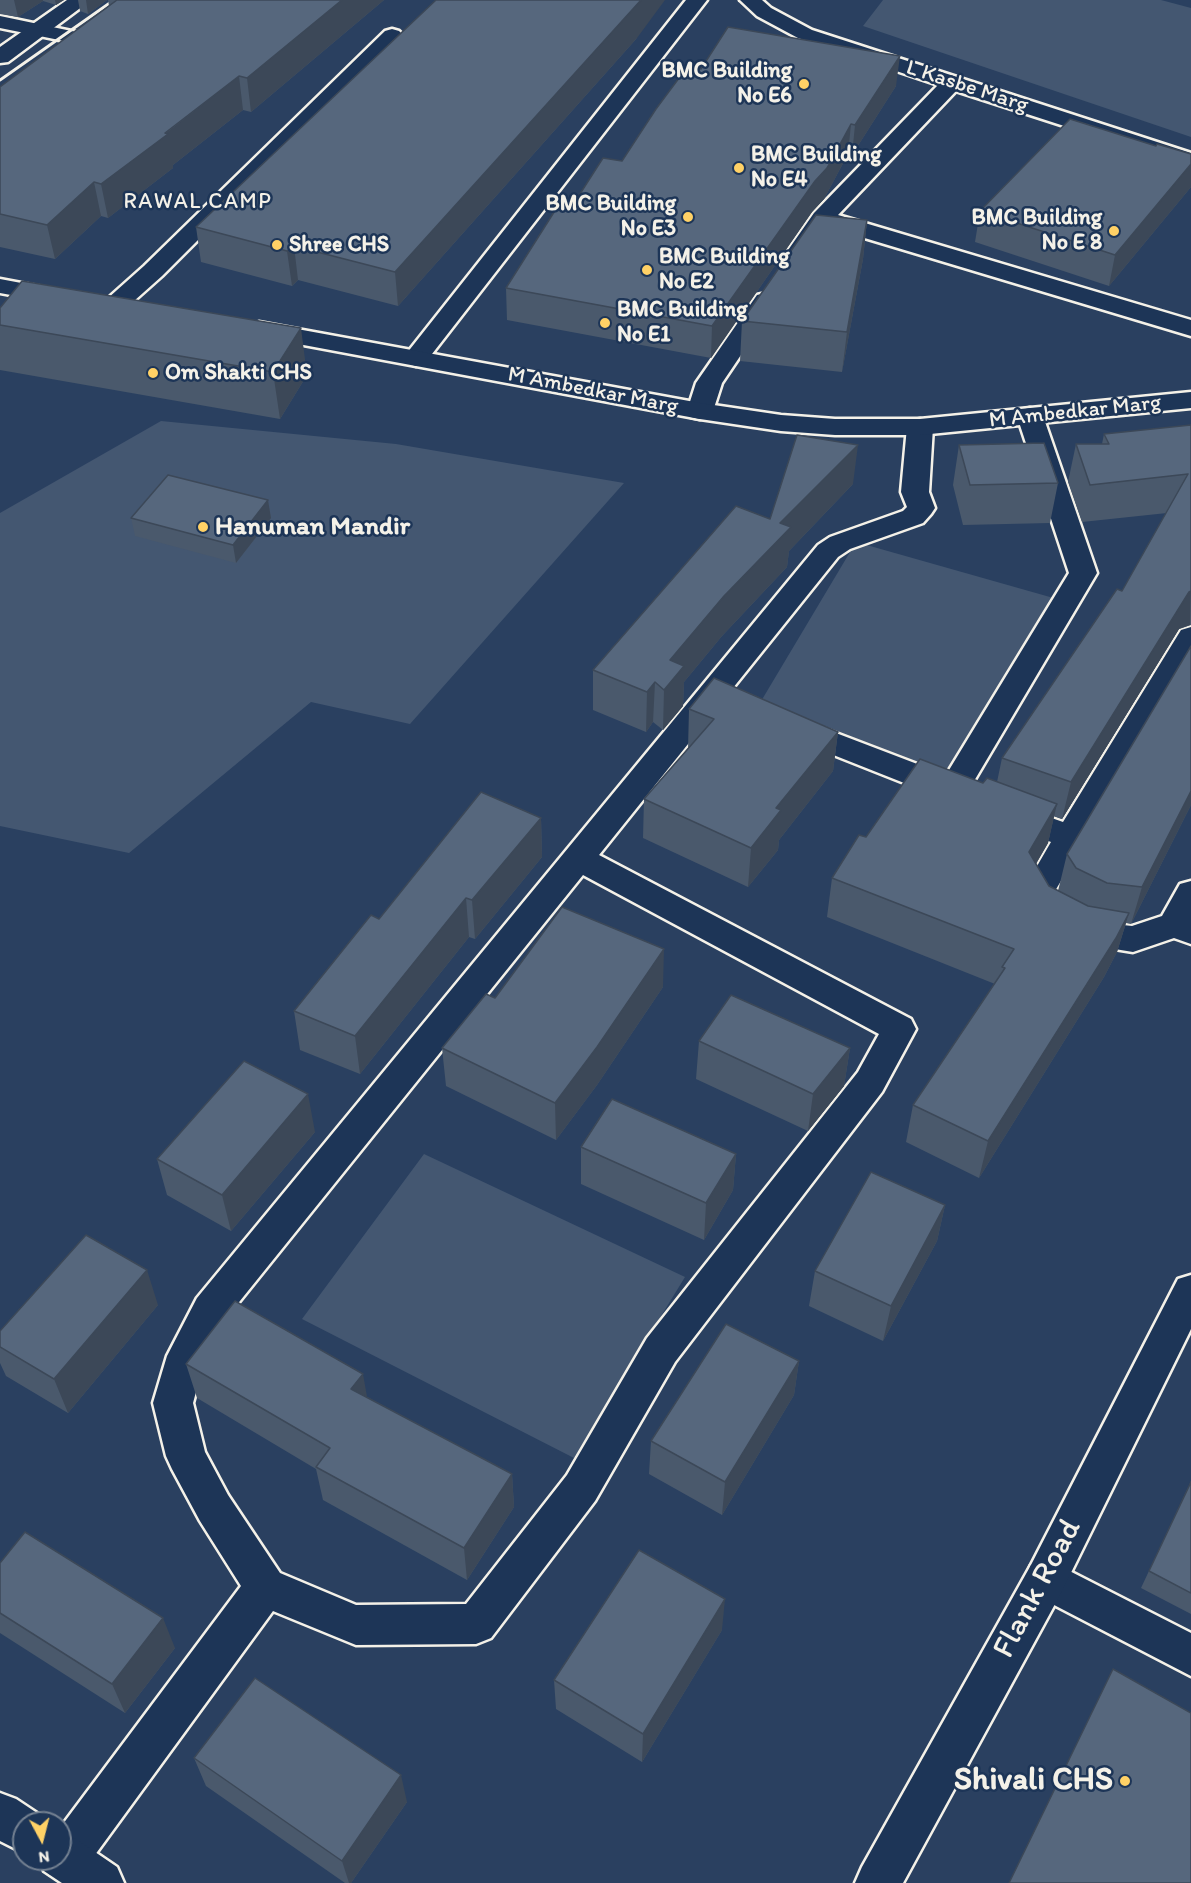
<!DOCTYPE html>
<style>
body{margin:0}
#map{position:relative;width:1191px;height:1883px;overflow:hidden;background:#2a4060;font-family:Itim,sans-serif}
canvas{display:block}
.north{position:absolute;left:12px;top:1811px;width:60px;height:60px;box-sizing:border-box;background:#1d3557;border:2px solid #738091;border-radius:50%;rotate:173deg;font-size:16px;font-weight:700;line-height:24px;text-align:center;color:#f4f1e8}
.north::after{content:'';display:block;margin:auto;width:21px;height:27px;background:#ffd166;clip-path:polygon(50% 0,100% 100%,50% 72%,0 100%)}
</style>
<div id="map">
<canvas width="1191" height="1883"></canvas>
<div class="north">N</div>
</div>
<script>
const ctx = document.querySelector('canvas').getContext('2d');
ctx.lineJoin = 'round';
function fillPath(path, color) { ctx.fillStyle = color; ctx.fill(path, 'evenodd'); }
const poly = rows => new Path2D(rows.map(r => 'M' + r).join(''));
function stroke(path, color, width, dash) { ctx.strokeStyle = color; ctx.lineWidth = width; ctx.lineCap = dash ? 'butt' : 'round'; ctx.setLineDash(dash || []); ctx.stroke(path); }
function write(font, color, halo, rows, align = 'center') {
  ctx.font = font + ' Itim,sans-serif'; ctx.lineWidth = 5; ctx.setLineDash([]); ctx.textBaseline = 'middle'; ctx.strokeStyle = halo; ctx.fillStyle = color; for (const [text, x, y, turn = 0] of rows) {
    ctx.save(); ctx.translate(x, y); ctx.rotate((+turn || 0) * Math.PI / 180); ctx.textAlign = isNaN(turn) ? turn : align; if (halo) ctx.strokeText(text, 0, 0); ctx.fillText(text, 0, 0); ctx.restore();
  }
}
fillPath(poly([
 [883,0,1161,0,1191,8,1191,137,863,26],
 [161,421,396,444,624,483,410,724,311,702,129,853,0,826,0,513],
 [856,542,1057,599,966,785,751,718],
 [424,1154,685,1277,574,1458,302,1319]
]), '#445771');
const street = poly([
 [686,0,707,0,425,363,416,366,407,363,403,358,407,353,686,0],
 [740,0,762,0,771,8,812,30,1191,153,1191,167,956,91,838,215,1191,320,1191,336,828,227,806,258,798,260,790,258,786,253,814,213,938,85,798,38,757,16,740,0],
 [0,16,81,33,85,37,81,41,74,43,0,28,0,16],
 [392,29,399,31,403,35,162,276,125,309,116,311,107,309,104,304,107,299,144,266,385,31,392,29],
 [766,293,775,295,778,300,722,383,713,411,709,417,700,419,691,417,687,411,696,383,757,295,766,293],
 [1030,408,1039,410,1043,416,1097,573,964,798,953,801,942,798,783,735,779,728,783,721,794,717,946,775,1069,573,1017,416,1021,410,1030,408],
 [920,419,929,421,933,427,929,492,935,508,931,514,923,523,850,549,838,557,599,855,911,1019,916,1029,882,1092,675,1362,595,1501,491,1638,476,1644,356,1645,273,1611,81,1874,65,1880,49,1874,43,1859,60,1859,60,1828,241,1586,200,1521,172,1469,166,1456,153,1403,167,1356,197,1298,818,545,830,537,903,511,907,507,901,492,907,427,911,421,920,419],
 [583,875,879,1034,858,1072,647,1338,567,1475,466,1604,356,1605,280,1573,228,1495,205,1452,193,1403,205,1358,223,1322,583,875],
 [1191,627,1191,661,1055,891,1065,906,1096,922,1132,926,1162,916,1180,884,1191,881,1191,944,1174,938,1133,952,1078,943,1041,924,1022,892,1051,842,998,822,993,814,998,806,1009,803,1063,822,1181,630,1191,627],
 [1046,1559,1191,1633,1191,1676,1031,1593,1025,1579,1031,1565,1046,1559]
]);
const secondary = poly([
 [67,0,91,0,8,62,0,63,0,47,67,0],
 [0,279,69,292,72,297,69,302,60,304,0,293,0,279],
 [259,322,700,403,781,415,835,419,920,419,1191,392,1191,408,920,435,835,435,781,431,700,419,250,335,246,330,250,325,259,322],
 [1191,1275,1191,1329,1061,1593,903,1883,855,1883,862,1867,1031,1565,1178,1279,1191,1275],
 [0,1793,16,1799,40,1815,43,1823,24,1823,24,1853,0,1841,0,1793],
 [60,1833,76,1839,117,1867,124,1883,62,1883,44,1871,39,1859,60,1859,60,1833]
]);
stroke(street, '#f4f1e8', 5);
stroke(secondary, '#f4f1e8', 5);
fillPath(street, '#1d3557');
fillPath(secondary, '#1d3557');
stroke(poly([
 [0,80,114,0]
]), '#f4f1e8', 3);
fillPath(poly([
 [0,0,64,0,56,5,43,1,18,17,0,14],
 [78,0,107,0,88,14,80,11],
 [108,0,384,0,251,112,243,110,173,165,173,168,108,218,101,216,55,259,0,247,0,87,109,6],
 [637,38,398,306,298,280,292,286,201,262,196,227],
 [701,69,896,86,852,155,848,154,824,199,812,212,711,358,507,320,506,288,569,211,622,161],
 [1191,187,1109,286,975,242,980,211],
 [867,220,863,259,842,372,740,361,742,321],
 [0,308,307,375,280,419,0,370],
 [1191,425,1191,625,1179,629,1062,819,1054,816,1048,843,1036,864,1049,886,1058,891,1067,854,1191,805,1131,924,1126,923,1117,952,1104,977,979,1178,906,1142,913,1105,995,984,827,917,832,878,866,837,983,783,997,782,1002,758,1122,591,1167,513,1082,522,1068,482,1076,444,1102,444,1104,434],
 [959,445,1058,483,1050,523,963,525,953,485],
 [853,484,789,551,787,567,722,636,684,682,683,706,663,730,653,722,646,732,593,710,593,670,770,519],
 [268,500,271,518,236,563,135,536,131,518],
 [689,709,838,732,833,771,779,840,778,850,748,887,643,838,644,799,688,749],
 [541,818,542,857,475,939,469,937,360,1074,300,1050,294,1011,379,919],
 [663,987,597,1085,556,1140,446,1086,442,1048,495,998],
 [699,1041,850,1048,844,1086,808,1131,696,1079],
 [315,1132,231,1231,167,1195,157,1159],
 [581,1147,736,1154,733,1190,704,1240,581,1184],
 [945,1205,937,1241,883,1341,809,1306,815,1271],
 [158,1305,68,1413,6,1376,0,1363,0,1331],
 [799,1361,794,1395,722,1515,649,1474,651,1441],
 [186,1364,367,1397,512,1474,514,1507,467,1580,323,1500,316,1469,197,1398],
 [1191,1481,1191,1614,1141,1588],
 [0,1563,175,1648,125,1713,0,1633],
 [722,1630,642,1762,556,1709,554,1680],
 [194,1758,407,1802,351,1883,345,1883,206,1786]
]), '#4a596c');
fillPath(poly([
 [14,0,43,0,43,1,18,17],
 [55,0,64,0,56,5],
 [86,0,107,0,88,14],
 [342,0,384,0,251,112,247,78],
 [641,0,665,0,637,38,398,306,395,272],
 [900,56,896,86,852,155,855,125],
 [239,76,243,110,173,165,173,168,108,218,101,184],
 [851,124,848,154,824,199,812,212,711,358,712,326],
 [1191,164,1191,187,1109,286,1115,255],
 [94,182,101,216,55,259,47,225],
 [867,220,863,259,842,372,847,332],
 [294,246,298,280,292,286,287,251],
 [301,328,307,375,280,419,273,372],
 [858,445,853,484,789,551,787,567,722,636,684,682,683,706,663,730,664,690,670,660,780,523],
 [268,500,271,518,236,563,233,545],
 [1191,591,1190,625,1179,629,1062,819,1071,782,1189,592],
 [655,682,653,722,646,732,647,692],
 [838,732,833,771,779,840,778,850,748,887,751,848,776,808],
 [1191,791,1191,805,1131,924,1142,887],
 [1057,804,1048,843,1020,891,1029,852],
 [541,818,542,857,475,939,472,900],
 [466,898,469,937,360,1074,355,1036],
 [1129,913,1117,952,1104,977,979,1178,988,1141],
 [664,949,663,987,597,1085,556,1140,555,1103],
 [850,1048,844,1086,808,1131,813,1094],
 [308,1094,315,1132,231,1231,222,1195],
 [736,1154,733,1190,704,1240,706,1203],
 [945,1205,937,1241,883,1341,891,1306],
 [147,1270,158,1305,68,1413,54,1379],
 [799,1361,794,1395,722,1515,725,1482],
 [363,1374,369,1408,351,1389],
 [512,1474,514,1507,467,1580,464,1548],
 [725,1599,722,1630,642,1762,643,1734],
 [163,1618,175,1648,125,1713,112,1684],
 [401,1775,407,1802,351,1883,349,1883,342,1861]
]), '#3c4858');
const building = poly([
 [117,0,342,0,247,78,239,76,165,133,168,134,101,184,94,182,47,225,0,214,0,87,117,0],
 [436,0,641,0,395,272,294,246,287,251,196,227,436,0],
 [728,27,900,56,855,125,851,124,827,168,815,181,712,326,506,288,556,209,569,211,603,158,622,161,656,109,688,66,701,69,728,27],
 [1070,119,1156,146,1157,144,1191,154,1191,164,1115,255,980,211,1070,119],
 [816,215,867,220,847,332,742,321,816,215],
 [22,281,301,328,273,372,0,325,0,308,22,281],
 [1191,425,1191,591,1189,592,1071,782,1002,758,1117,589,1122,591,1188,474,1090,485,1076,444,1109,444,1104,434,1191,425],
 [797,435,858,445,780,523,791,527,724,596,670,660,684,666,664,690,655,682,647,692,593,670,736,506,770,519,797,435],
 [1044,443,1058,483,970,485,959,445,1044,443],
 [168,475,268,500,233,545,131,518,168,475],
 [1191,646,1191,791,1142,887,1107,883,1076,868,1067,854,1191,646],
 [714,678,838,732,776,808,781,810,751,848,644,799,714,719,689,709,714,678],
 [920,759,983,783,987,778,1057,804,1029,852,1049,886,1088,906,1129,913,1116,938,988,1141,913,1105,1005,968,1002,967,1014,949,832,878,859,835,866,837,920,759],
 [481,792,541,818,472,900,466,898,355,1036,294,1011,371,915,379,919,481,792],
 [562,907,664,949,597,1047,555,1103,442,1048,486,994,495,998,562,907],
 [731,995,850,1048,813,1094,699,1041,731,995],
 [244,1061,308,1094,222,1195,157,1159,244,1061],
 [612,1099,736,1154,706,1203,581,1147,612,1099],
 [871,1172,945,1205,891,1306,815,1271,871,1172],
 [86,1235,147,1270,54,1379,0,1347,0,1331,86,1235],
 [235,1301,363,1374,351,1389,512,1474,464,1548,316,1467,330,1448,186,1364,235,1301],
 [726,1324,799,1361,725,1482,651,1441,726,1324],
 [1191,1482,1191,1593,1149,1571,1191,1482],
 [25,1532,163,1618,112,1684,0,1613,0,1563,25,1532],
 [639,1550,725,1599,643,1734,554,1680,639,1550],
 [1113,1669,1191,1713,1191,1883,1009,1883,1113,1669],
 [255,1678,401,1775,342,1861,194,1758,255,1678]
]);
fillPath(building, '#56677d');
stroke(building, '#3c4858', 1.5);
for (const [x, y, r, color] of [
 [804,84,6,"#ffd166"],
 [739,168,6,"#ffd166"],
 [688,217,6,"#ffd166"],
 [1114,231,6,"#ffd166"],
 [277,245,6,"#ffd166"],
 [647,270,6,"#ffd166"],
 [605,323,6,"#ffd166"],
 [153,373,6,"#ffd166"],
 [203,527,6,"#ffd166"],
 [1125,1781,6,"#ffd166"]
]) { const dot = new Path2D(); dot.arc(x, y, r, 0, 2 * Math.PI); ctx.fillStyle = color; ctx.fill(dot); stroke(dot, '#1d3557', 2); }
write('bold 22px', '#f4f1e8', '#1d3557', [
 ["BMC Building",792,71,"right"],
 ["No E6",792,96,"right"],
 ["BMC Building",751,155],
 ["No E4",751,180],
 ["BMC Building",676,204,"right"],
 ["No E3",676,229,"right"],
 ["BMC Building",1102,218,"right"],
 ["No E 8",1102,243,"right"],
 ["Shree CHS",289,245],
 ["BMC Building",659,257],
 ["No E2",659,282],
 ["BMC Building",617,310],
 ["No E1",617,335],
 ["Om Shakti CHS",165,373]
], 'left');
write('22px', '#f4f1e8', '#1d3557', [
 ["L Kasbe Marg",967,87,18],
 ["M Ambedkar Marg",593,391,11],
 ["M Ambedkar Marg",1075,412,-6]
]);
ctx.letterSpacing = '1.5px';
write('22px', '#f4f1e8', '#1d3557', [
 ["RAWAL CAMP",198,202]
]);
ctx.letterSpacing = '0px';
write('bold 26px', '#f4f1e8', '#1d3557', [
 ["Hanuman Mandir",215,527]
], 'left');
write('32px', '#f4f1e8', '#1d3557', [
 ["Flank Road",1038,1589,-62]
]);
write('bold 32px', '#f4f1e8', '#1d3557', [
 ["Shivali CHS",1113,1781]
], 'right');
</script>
